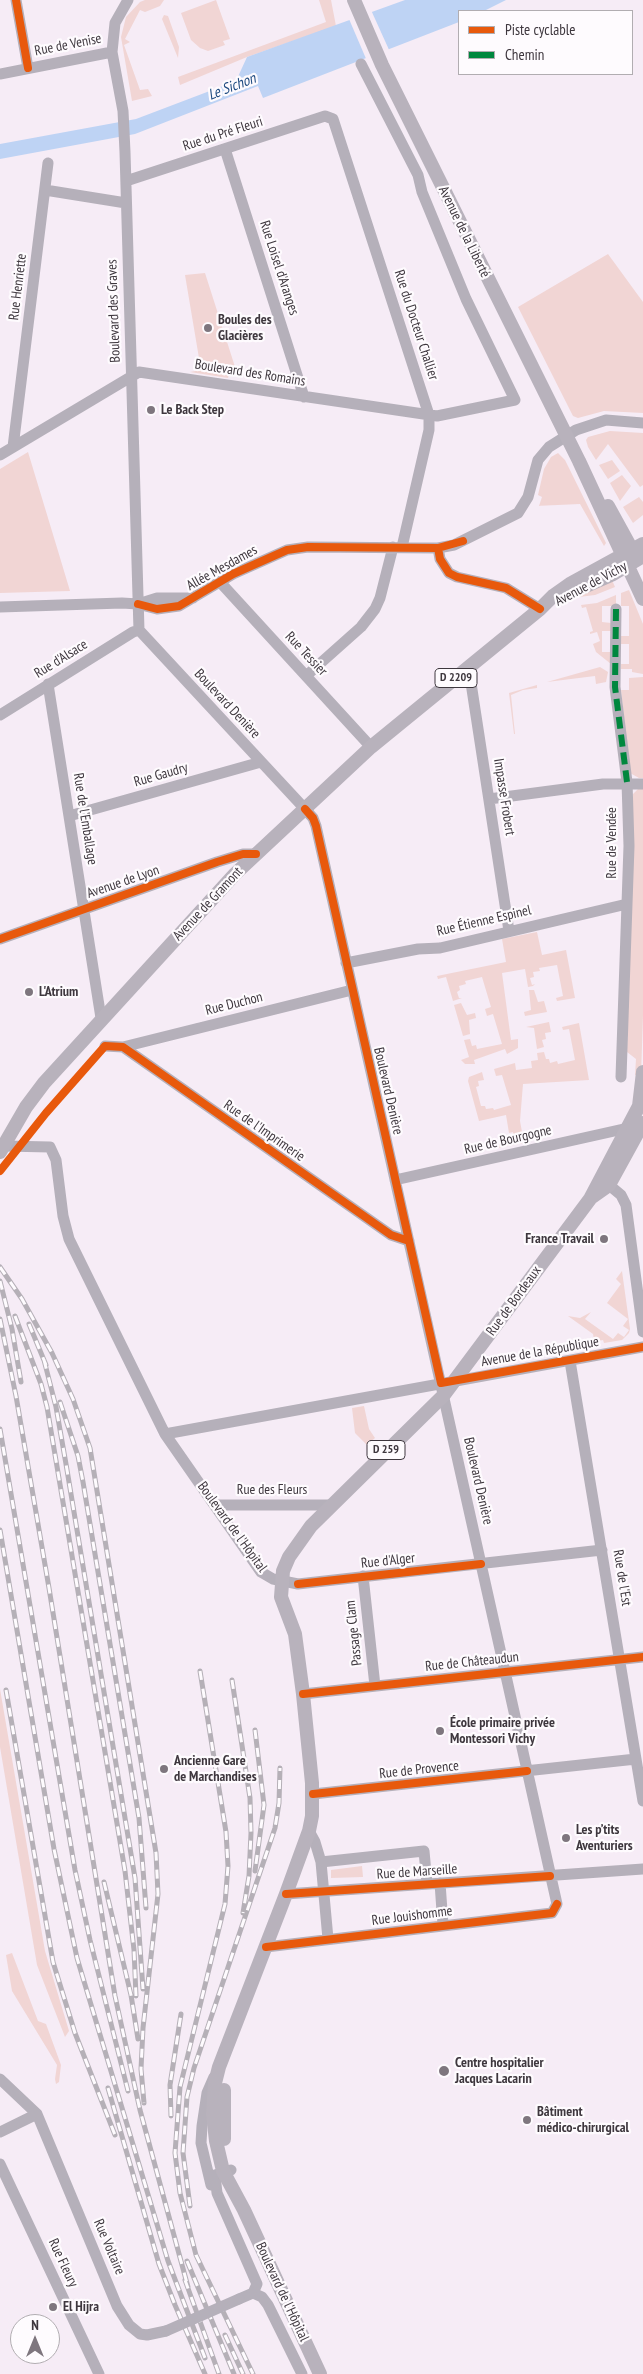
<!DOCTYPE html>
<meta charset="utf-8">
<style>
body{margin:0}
#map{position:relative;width:643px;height:2374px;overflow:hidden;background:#f6ecf6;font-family:"PT Sans Narrow",sans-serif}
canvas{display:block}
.legend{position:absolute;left:458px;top:10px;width:175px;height:65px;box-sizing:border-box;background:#fefbfe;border:1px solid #b1adb1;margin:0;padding:6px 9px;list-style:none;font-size:15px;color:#3e373e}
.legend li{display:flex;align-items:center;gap:10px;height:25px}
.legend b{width:25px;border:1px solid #b1adb1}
.north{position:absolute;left:10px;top:2314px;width:50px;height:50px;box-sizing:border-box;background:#fefbfe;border:1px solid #b1adb1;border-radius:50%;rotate:0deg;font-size:14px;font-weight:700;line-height:20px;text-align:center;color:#3e373e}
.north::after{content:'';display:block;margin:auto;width:18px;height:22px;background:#7e767e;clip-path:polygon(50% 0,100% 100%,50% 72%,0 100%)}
</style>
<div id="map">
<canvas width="643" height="2374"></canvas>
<ul class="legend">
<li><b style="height:6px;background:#e8590c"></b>Piste cyclable</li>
<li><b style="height:6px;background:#00873e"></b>Chemin</li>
</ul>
<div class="north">N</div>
</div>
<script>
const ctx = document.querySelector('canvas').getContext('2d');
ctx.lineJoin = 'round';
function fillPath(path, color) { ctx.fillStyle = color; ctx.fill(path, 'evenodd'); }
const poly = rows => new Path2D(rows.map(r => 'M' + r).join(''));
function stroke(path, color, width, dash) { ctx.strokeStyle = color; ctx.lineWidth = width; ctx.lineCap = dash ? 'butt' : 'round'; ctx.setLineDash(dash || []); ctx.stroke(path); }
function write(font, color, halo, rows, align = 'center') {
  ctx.font = font + ' "PT Sans Narrow",sans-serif'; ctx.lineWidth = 4.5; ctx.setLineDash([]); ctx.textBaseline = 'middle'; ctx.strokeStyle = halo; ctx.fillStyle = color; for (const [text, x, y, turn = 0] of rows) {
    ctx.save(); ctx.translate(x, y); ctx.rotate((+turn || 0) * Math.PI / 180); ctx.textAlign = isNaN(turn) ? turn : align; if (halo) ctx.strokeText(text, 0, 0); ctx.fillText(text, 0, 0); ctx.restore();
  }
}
fillPath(poly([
 [145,0,164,0,160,6,145,12,140,10,125,39,130,42,124,45,140,90,148,89,152,96,132,101,121,37,126,17,140,2],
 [216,0,230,39,223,41,225,45,208,51,200,48,191,40,181,13],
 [319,0,331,0,336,26,247,57,180,85,178,77,326,22],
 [164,15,168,16,179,47,178,58,162,19],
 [608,254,643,302,643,413,604,411,578,418,573,416,518,307],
 [205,273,236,370,230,372,228,378,190,372,201,370,185,275],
 [610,431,643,433,643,485,640,487,608,444,596,460,588,447,586,440,588,437],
 [28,452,58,551,70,591,0,593,0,469],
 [558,453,565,460,606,543,604,546,580,504,535,506,539,506,542,497,538,495,544,469,551,457],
 [612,460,620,471,608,479,599,465],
 [622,475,631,486,620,501,610,483],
 [639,497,643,502,643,515,633,523,623,507],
 [612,580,615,587,595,595,579,597,578,594],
 [629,590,643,624,643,674,632,672,632,669,621,669,621,664,629,664,629,644,621,644,621,636,629,636,629,606,621,606,621,593],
 [616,595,616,606,602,606,602,622,611,623,611,631,602,631,602,652,611,652,611,664,596,652,593,644,600,641,597,632,590,634,590,632,593,631,586,607,582,608,581,605,597,603],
 [600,667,608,672,606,682,596,684,595,676,547,682],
 [643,677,643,778,639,778,630,773,621,690,629,690,629,678],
 [537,685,537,688,523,690,511,695,515,734,514,734,509,693],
 [638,789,643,789,643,1015,641,1076,635,1075,636,1059,627,1052,633,794],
 [537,932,542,955,566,950,575,998,557,1001,556,998,563,996,557,965,539,968,540,971,533,972,534,977,530,978,532,985,535,984,533,986,528,987,525,969,502,973,511,1040,518,1039,518,1048,507,1054,505,1049,474,1060,475,1064,465,1064,461,1060,469,1057,464,1040,470,1039,472,1046,476,1045,477,1049,502,1044,493,1014,487,1016,485,1009,491,1007,482,977,465,981,466,984,459,986,460,990,457,992,459,998,462,998,453,1001,446,977,438,979,437,976,506,962,502,939],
 [529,990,534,990,538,1002,544,1001,547,1012,525,1016,524,1012,531,1010],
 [461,1003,467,1015,475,1013,476,1018,469,1020,470,1034,463,1036,454,1005],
 [549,1022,551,1032,545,1033,546,1039,542,1040,544,1047,537,1049,534,1028,526,1027],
 [579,1023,589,1080,523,1084,520,1121,524,1143,498,1148,497,1145,511,1142,513,1132,509,1133,506,1115,479,1121,468,1081,469,1077,482,1072,484,1080,478,1081,479,1086,476,1087,481,1106,485,1106,486,1109,493,1108,494,1110,511,1105,502,1075,496,1076,494,1069,515,1063,516,1070,532,1068,531,1061,538,1060,537,1053,544,1052,546,1059,549,1059,550,1063,557,1061,558,1064,575,1060,569,1029,563,1030,562,1027],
 [622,1271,630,1329,629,1333,622,1340,604,1343,603,1340,598,1341,598,1344,595,1345,593,1334,568,1316,580,1318,591,1312,585,1319,613,1339,618,1333,624,1337,629,1330,623,1326,628,1319,607,1303,621,1284,616,1279],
 [364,1406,369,1429,375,1438,367,1445,355,1433,352,1408],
 [0,1689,45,1951,69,2031,65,2037,37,1965,0,1747],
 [362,1866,363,1877,331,1878,331,1870],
 [12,1953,38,2021,46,2024,61,2065,59,2082,56,2084,55,2079,57,2065,12,1991,6,1955]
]), '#f1d5d4');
fillPath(poly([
 [405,0,506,0,484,11,459,11,459,22,263,98,258,86,135,134,0,159,0,144,136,119,236,81,247,57]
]), '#bed3f4');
fillPath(poly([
 [371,10,390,52,367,61,349,19]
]), '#f6ecf6');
stroke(poly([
 [16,0,28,68],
 [128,0,115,23,112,52,123,111,125,152,139,630],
 [0,74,112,52],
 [225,149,304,397],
 [126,181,325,116,333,119,429,415,429,430,402,547],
 [45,190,126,203],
 [13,447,48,163],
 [0,455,139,372,437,416,515,400,466,299,422,192,418,175,361,64],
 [438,548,440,559,449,573,457,577,506,588,540,609],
 [220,582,371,747],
 [138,604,157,598,193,598],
 [0,607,122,603,138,604,157,609,179,606,233,574,287,550,308,547,438,548,454,545,518,513,528,497,538,460,549,447,576,430,606,420,643,423],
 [616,609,615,687,627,782,629,846,621,1077],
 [139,630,305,809,313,818,316,826,557,1904,552,1913,266,1947],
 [466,669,471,683,509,931],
 [306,676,361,627,375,609,380,598,393,547],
 [48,684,101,1018],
 [0,715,133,632,139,630],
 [489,799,603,784,643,784],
 [69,816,261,762],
 [0,939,217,862,243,854,256,854],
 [346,963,418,949,440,948,627,904],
 [105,1046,123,1047,391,1235,409,1241],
 [123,1047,352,990],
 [4,1146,50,1147,56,1160,63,1216,69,1239,165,1434,261,1572,273,1579,298,1584,602,1550],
 [395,1180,628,1128],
 [603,1180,621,1195,626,1205,643,1332],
 [570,1361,643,1801],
 [165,1434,643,1347],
 [215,1505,330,1505],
 [363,1576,375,1686],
 [303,1694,643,1657],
 [313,1794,636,1759],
 [309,1831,315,1842,321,1862,328,1939],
 [321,1862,424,1851,427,1884],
 [440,1883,443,1925],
 [286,1894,643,1869],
 [0,2079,37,2114,117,2306,129,2325,140,2334,147,2335,166,2331],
 [0,2132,37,2114],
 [0,2164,99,2374],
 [231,2170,215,2175,217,2193,257,2284,253,2293,239,2299],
 [211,2185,201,2143,202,2126,207,2093,214,2077],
 [253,2293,262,2297,268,2305,302,2374]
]), '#b5b0ba', 11);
stroke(poly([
 [354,0,382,65,579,461,643,599],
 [608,506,630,546],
 [581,588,613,574,643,556],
 [0,1152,26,1107,44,1083,235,874,371,747,540,609,553,596,570,584,643,544],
 [592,1197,609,1185,643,1123],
 [224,2090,224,2139],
 [320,2374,244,2210,223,2171,216,2141,213,2114,215,2083,219,2067,286,1894,309,1831,312,1816,312,1783,303,1694,295,1634,281,1597,283,1571,289,1557,311,1526,443,1396,590,1199,639,1106,643,1072]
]), '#b8b2bc', 14);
const rail = poly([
 [0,1267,22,1299,52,1353,73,1399,90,1448,156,1853,158,1894,143,2028,141,2069,144,2103],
 [0,1281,12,1329,21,1382],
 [15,1316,41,1384,47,1407,125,1871,134,1950,136,1996],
 [0,1319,16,1396,49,1588,115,1996,140,2110,188,2287],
 [29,1324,46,1365],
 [44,1360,56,1407,66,1464,135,1878,143,1989],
 [60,1402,78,1456,83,1482,139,1818,146,1908],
 [0,1429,75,1870,90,1940,128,2091],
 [0,1530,54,1849,77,1958,168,2261,205,2358],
 [200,1671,226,1832,228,1866,225,1904,180,2087,175,2153,180,2193,196,2255,253,2374],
 [232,1680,250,1798,251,1833,249,1876,243,1913],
 [6,1690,53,1962,75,2033,115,2135],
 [255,1730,264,1805,255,1871],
 [104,1882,131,1995,138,2039],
 [108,2088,159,2264,175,2305,205,2374],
 [171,2116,170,2085,181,2014],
 [190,2206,183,2153,187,2097,194,2068,275,1828,279,1803,280,1768],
 [187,2261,234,2374],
 [185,2280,219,2374],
 [225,2335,243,2374]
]);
stroke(rail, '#b5b0b7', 5);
stroke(rail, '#fefbfe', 3, [9]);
stroke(poly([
 [166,2331,239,2299]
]), '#b5b0ba', 11);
stroke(poly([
 [616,609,615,687,627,782]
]), '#00873e', 6, [12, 6]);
stroke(poly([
 [16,0,28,68],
 [438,548,440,559,449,573,457,577,506,588,540,609],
 [138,604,157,609,179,606,233,574,287,550,308,547,438,548,463,541],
 [305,809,313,818,316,826,441,1383,643,1347],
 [0,939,217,862,243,854,256,854],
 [0,1171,46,1113,105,1046,123,1047,391,1235,409,1241],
 [298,1584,481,1564],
 [303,1694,643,1657],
 [313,1794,527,1771],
 [286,1894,550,1876],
 [266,1947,552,1913,557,1904]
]), '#e8590c', 8);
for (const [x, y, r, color] of [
 [208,328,5,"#7e767e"],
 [151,410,5,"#7e767e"],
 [29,992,5,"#7e767e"],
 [604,1239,5,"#7e767e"],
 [440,1731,5,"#7e767e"],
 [164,1769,5,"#7e767e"],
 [566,1838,5,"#7e767e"],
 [444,2071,6,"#7e767e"],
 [527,2120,5,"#7e767e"],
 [53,2307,5,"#7e767e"]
]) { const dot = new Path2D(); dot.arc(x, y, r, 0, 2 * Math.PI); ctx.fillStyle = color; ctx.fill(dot); stroke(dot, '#fefbfe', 2); }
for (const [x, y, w] of [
 [456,678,42],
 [386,1450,38]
]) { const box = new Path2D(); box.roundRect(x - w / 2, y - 9.5, w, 19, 4); ctx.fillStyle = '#fefbfe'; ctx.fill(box); stroke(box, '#3e373e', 1); }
write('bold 12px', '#3e373e', null, [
 ["D 2209",456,678],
 ["D 259",386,1450]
]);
write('14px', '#3e373e', '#fefbfe', [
 ["Rue de Venise",68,45,-11],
 ["Rue du Pré Fleuri",223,134,-18],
 ["Avenue de la Liberté",464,232,64],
 ["Rue Loisel d'Aranges",279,268,72],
 ["Rue Henriette",18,287,-83],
 ["Boulevard des Graves",114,311,-92],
 ["Rue du Docteur Challier",416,325,72],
 ["Boulevard des Romains",250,373,9],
 ["Allée Mesdames",222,568,-29],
 ["Avenue de Vichy",591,584,-28],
 ["Rue Tessier",306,654,47],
 ["Rue d'Alsace",61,659,-32],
 ["Boulevard Denière",227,704,47],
 ["Rue Gaudry",161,775,-16],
 ["Impasse Frobert",504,797,81],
 ["Rue de l'Emballage",85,819,81],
 ["Rue de Vendée",612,843,-90],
 ["Avenue de Lyon",123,882,-19],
 ["Avenue de Gramont",208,904,-47],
 ["Rue Étienne Espinel",484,921,-13],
 ["Rue Duchon",234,1004,-14],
 ["Boulevard Denière",388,1091,77],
 ["Rue de l'Imprimerie",264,1131,35],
 ["Rue de Bourgogne",508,1140,-13],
 ["Rue de Bordeaux",514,1301,-54],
 ["Avenue de la République",540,1352,-10],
 ["Boulevard Denière",478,1481,77],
 ["Rue des Fleurs",272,1490],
 ["Boulevard de l'Hôpital",232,1527,54],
 ["Rue d'Alger",388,1561,-6],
 ["Rue de l'Est",622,1578,81],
 ["Passage Clam",354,1633,-96],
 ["Rue de Châteaudun",472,1662,-6],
 ["Rue de Provence",419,1770,-6],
 ["Rue de Marseille",417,1872,-4],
 ["Rue Jouishomme",412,1916,-7],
 ["Rue Voltaire",109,2247,67],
 ["Rue Fleury",63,2263,65],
 ["Boulevard de l'Hôpital",282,2292,65]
]);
write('bold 14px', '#3e373e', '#fefbfe', [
 ["Boules des",218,320],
 ["Glacières",218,336],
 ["Le Back Step",161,410],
 ["L'Atrium",39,992],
 ["France Travail",594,1239,"right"],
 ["École primaire privée",450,1723],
 ["Montessori Vichy",450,1739],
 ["Ancienne Gare",174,1761],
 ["de Marchandises",174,1777],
 ["Les p’tits",576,1830],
 ["Aventuriers",576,1846],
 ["Centre hospitalier",455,2063],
 ["Jacques Lacarin",455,2079],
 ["Bâtiment",537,2112],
 ["médico-chirurgical",537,2128],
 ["El Hijra",63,2307]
], 'left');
write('italic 15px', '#1f4b80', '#fefbfe', [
 ["Le Sichon",232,87,-21]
]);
</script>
